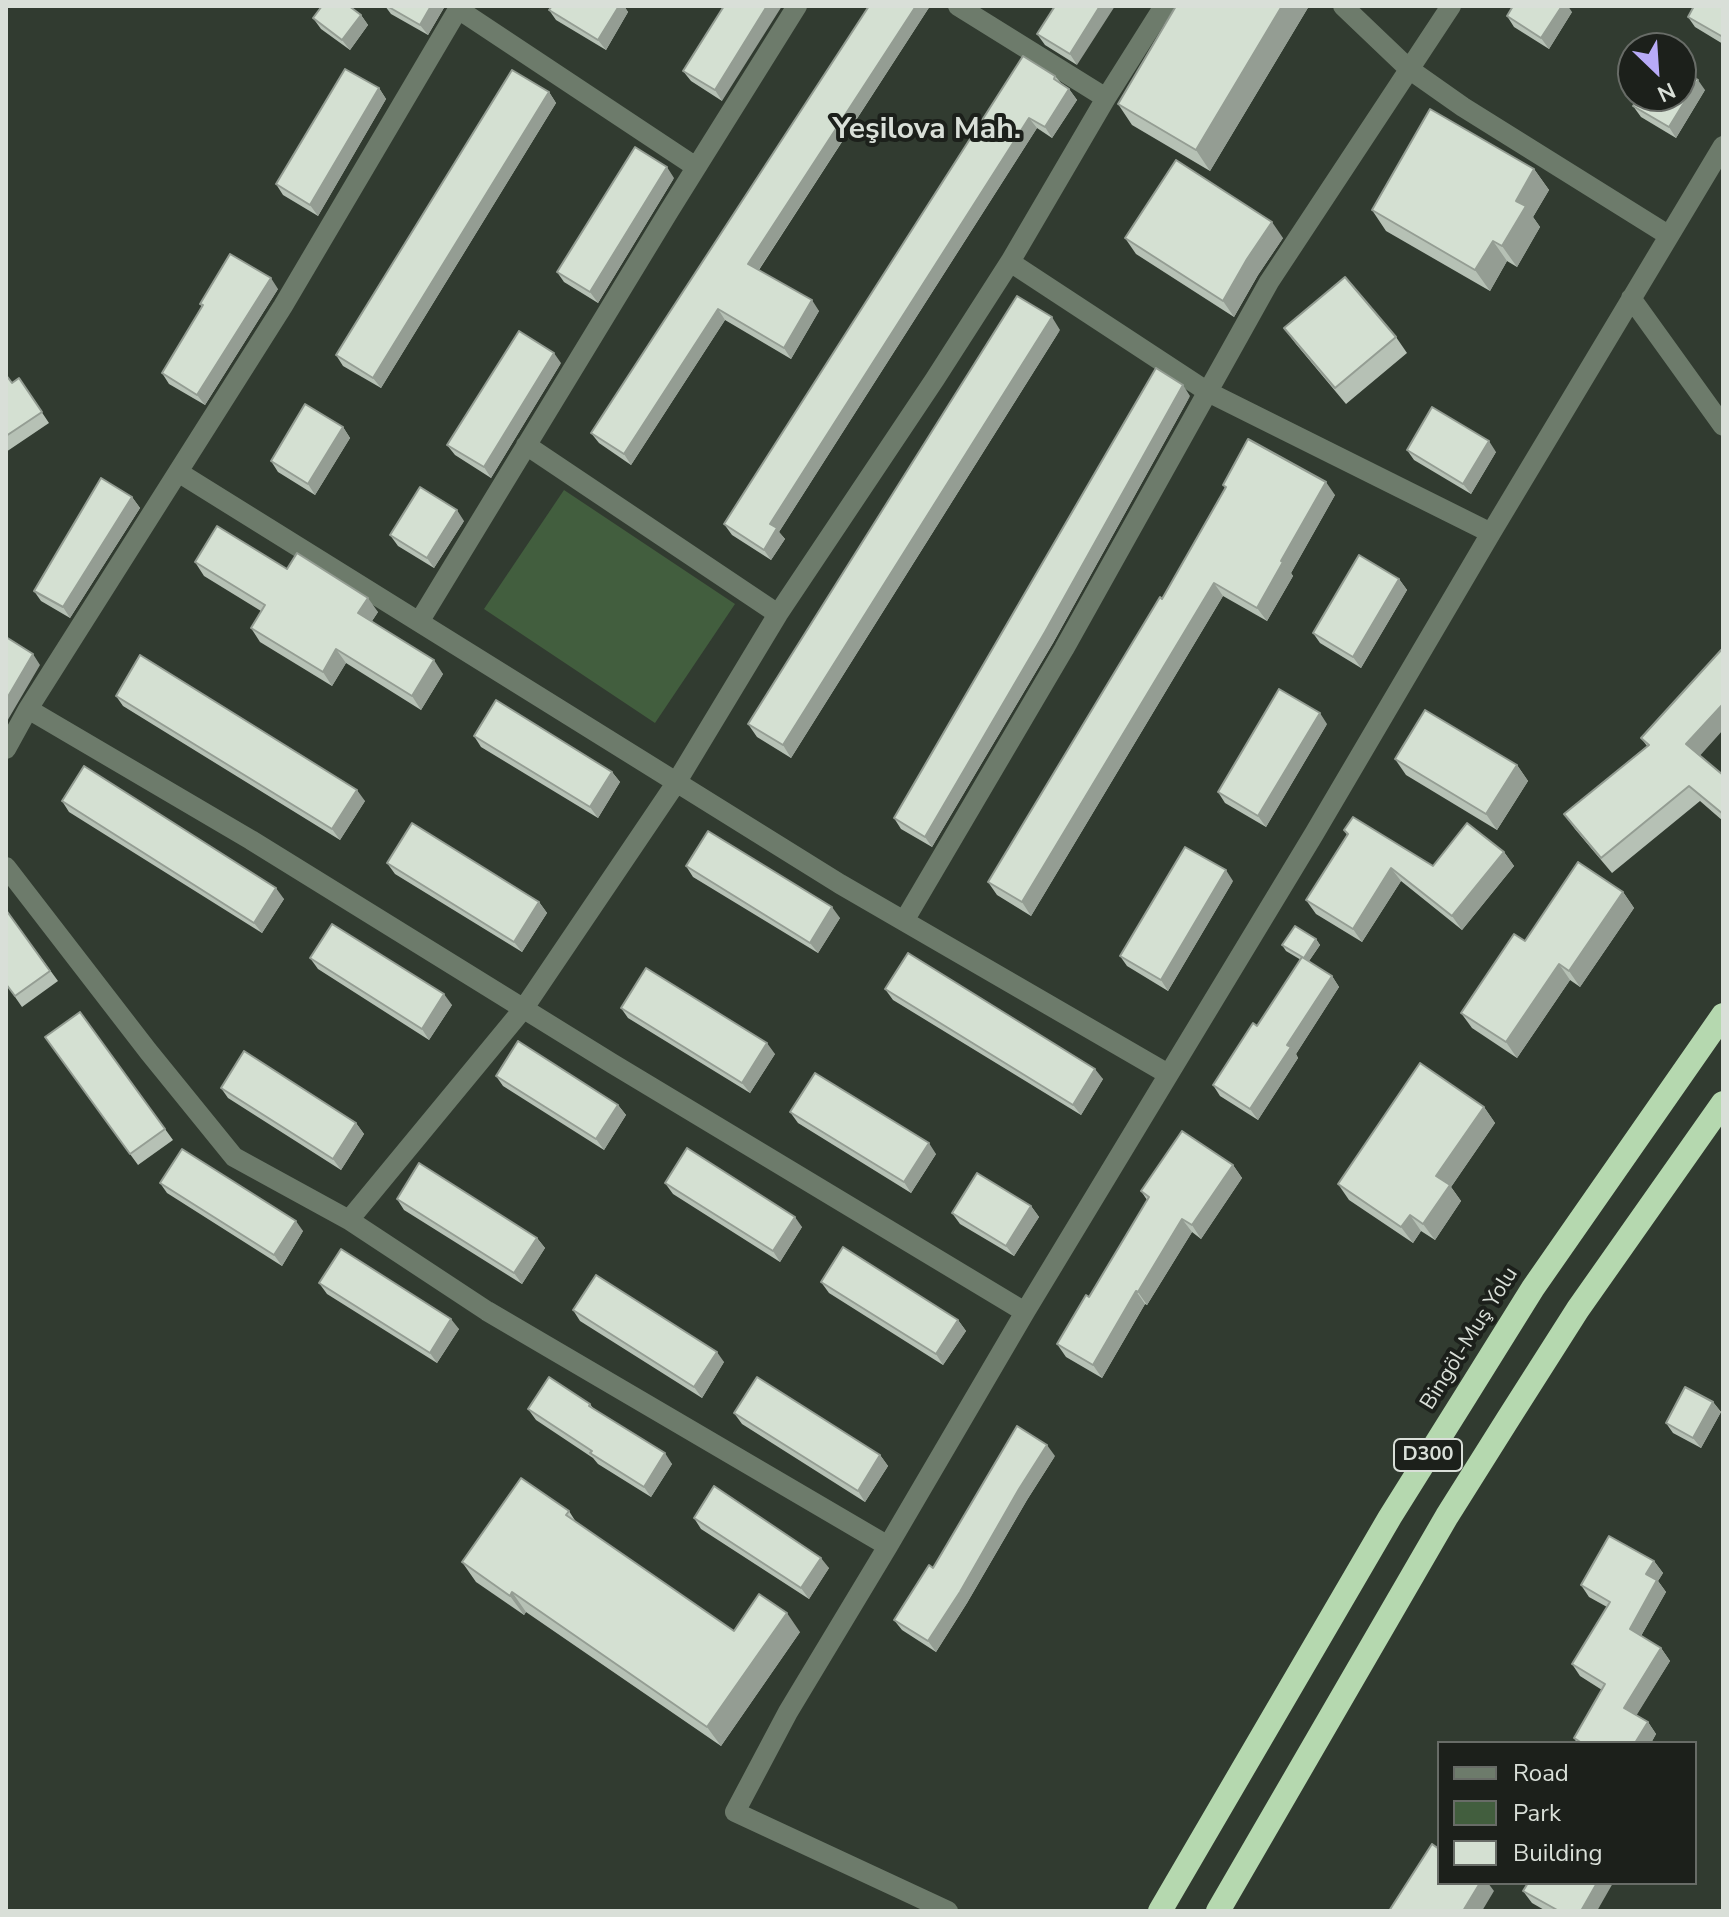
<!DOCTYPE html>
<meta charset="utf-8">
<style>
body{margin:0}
#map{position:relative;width:1729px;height:1917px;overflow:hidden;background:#313b30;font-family:"Nunito Sans",sans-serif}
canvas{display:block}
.frame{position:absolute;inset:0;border:8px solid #d9dfd8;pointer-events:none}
.legend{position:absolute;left:1437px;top:1741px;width:260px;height:144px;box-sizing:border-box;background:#1c201b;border:2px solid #686c67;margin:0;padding:10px 14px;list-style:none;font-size:24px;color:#d9dfd8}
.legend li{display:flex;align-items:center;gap:16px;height:40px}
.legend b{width:40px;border:2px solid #686c67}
.north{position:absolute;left:1617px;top:32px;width:80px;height:80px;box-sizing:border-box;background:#1c201b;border:2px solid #686c67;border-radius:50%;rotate:155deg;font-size:22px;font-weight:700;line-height:32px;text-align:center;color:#d9dfd8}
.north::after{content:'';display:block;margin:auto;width:28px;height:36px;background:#b8abf7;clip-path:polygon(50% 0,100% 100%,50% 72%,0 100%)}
</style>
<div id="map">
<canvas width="1729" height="1917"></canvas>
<div class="frame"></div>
<ul class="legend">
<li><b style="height:10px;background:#6d7b6b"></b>Road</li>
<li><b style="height:22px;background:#425e3e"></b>Park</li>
<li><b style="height:22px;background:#d4e0d2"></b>Building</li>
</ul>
<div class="north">N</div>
</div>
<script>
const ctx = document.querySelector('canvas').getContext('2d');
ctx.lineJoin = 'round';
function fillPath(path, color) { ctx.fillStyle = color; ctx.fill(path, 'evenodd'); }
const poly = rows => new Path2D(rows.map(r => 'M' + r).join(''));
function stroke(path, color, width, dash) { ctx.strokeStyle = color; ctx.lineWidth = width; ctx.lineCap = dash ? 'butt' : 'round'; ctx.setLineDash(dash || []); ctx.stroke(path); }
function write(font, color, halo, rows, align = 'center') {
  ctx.font = font + ' "Nunito Sans",sans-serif'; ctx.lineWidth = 8; ctx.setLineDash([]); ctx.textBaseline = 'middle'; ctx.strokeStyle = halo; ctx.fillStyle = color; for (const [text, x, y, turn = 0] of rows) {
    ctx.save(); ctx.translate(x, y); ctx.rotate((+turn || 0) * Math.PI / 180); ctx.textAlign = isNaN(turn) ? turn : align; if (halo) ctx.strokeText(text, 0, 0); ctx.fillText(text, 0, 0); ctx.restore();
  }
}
fillPath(poly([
 [564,490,735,604,655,723,484,609]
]), '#425e3e');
stroke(poly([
 [958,6,1106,98],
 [1343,6,1409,69,1463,107,1668,235],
 [458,9,696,167],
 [1010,262,1208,392,1491,533],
 [1631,298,1723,426],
 [526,445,778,614],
 [178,472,840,884,1168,1074],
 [419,622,669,211,797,6],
 [28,709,251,840,613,1064,1025,1312],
 [6,749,28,709,283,306,460,6],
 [6,867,148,1051,234,1157,349,1220,487,1311,888,1546],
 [904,921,1064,649,1269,282,1451,6],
 [349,1220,524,1008,676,783,778,614,935,379,1010,262,1106,98,1164,6],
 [948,1911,735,1812,788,1712,888,1546,1025,1312,1314,834,1491,533,1723,146]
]), '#6d7b6b', 20);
stroke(poly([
 [1160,1911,1390,1517,1462,1402,1533,1288,1723,1015],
 [1218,1911,1447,1516,1508,1419,1578,1309,1723,1103]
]), '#b5d8af', 24);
fillPath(poly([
 [385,6,445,6,428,35,391,14],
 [552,6,624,6,628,12,606,50,556,20,549,10],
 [724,6,722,101,691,81,683,71],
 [869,6,930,6,759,270,819,311,791,359,725,320,631,465,599,443,591,433],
 [1055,6,1077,65,1045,45,1037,34],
 [1176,6,1309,6,1210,171,1132,125,1118,104],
 [1723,6,1723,44,1695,27,1688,17],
 [1572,12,1549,49,1514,27,1507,16],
 [361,15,368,25,350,50,321,29,313,18],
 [1055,76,1061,83,1069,89,1077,100,1052,138,1037,128,779,532,785,539,771,560,732,535,724,524],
 [379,88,386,99,318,216,283,195,276,184],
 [1705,90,1676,138,1641,117,1633,106],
 [549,92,556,103,381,388,343,366,336,355],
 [1534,169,1549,190,1533,217,1540,227,1517,267,1507,261,1490,291,1386,231,1372,210],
 [674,178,598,303,564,282,557,272],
 [1125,238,1283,238,1258,275,1234,317,1136,254],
 [278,289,205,405,169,384,162,373,202,307,200,304],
 [1284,328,1396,337,1407,353,1346,404,1296,344],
 [1060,330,791,758,757,737,748,724],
 [561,363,491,478,455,455,447,445],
 [6,374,12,383,19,378,49,423,6,452],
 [1190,396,1053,643,932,847,901,829,894,818],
 [343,427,350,438,315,495,278,472,271,461],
 [1407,450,1496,452,1471,494,1414,460],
 [1223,485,1335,495,1291,573,1293,576,1267,621,1223,596,1031,916,997,895,988,882,1162,599,1225,488],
 [132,497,140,508,70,618,41,601,34,591],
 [464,521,434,568,398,546,390,535],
 [195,562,287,569,378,612,372,621,443,674,421,710,346,663,332,686,260,642,251,628,261,611,204,576],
 [1399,579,1407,590,1361,668,1320,643,1313,633],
 [116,696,365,801,340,840,123,706],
 [1327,724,1266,827,1225,803,1218,792],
 [474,736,612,772,620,782,598,818,481,747],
 [1641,738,1700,755,1723,775,1723,821,1700,801,1612,873,1575,829,1564,814,1647,746],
 [1395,759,1517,765,1528,781,1497,830,1406,775],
 [62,801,284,899,262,933,69,812],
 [1344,830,1433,866,1504,852,1514,866,1462,930,1401,881,1362,942,1316,914,1306,900,1347,835],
 [387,863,539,902,547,913,522,952,395,874],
 [686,866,840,918,818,953,693,877],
 [1233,881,1168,991,1127,966,1120,956],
 [1623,892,1634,908,1580,987,1570,980,1517,1058,1472,1028,1461,1013,1525,941],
 [6,910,58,981,22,1007,6,984],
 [1316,939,1320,945,1309,961,1332,976,1339,987,1296,1054,1298,1058,1258,1120,1220,1096,1213,1085,1257,1026,1301,960,1286,951,1282,945],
 [310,958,452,1005,429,1040,318,969],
 [885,989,1103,1079,1081,1115,893,1000],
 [621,1008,775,1054,750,1093,628,1018],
 [80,1012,173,1140,138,1165,45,1037],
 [496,1076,618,1105,626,1115,604,1150,503,1086],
 [221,1088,356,1123,364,1134,341,1170,228,1098],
 [1484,1107,1495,1123,1451,1187,1461,1201,1435,1240,1421,1231,1413,1243,1349,1200,1338,1184],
 [790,1112,936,1154,911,1193,798,1123],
 [1233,1165,1242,1178,1201,1239,1192,1232,1147,1305,1145,1304,1102,1378,1066,1357,1057,1344,1089,1297,1147,1200,1141,1191],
 [160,1183,303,1231,282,1266,167,1193],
 [665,1183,802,1227,780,1262,673,1194],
 [397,1199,537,1238,545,1248,522,1284,404,1210],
 [1031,1206,1039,1217,1014,1256,960,1224,952,1213],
 [821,1282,958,1320,966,1331,943,1365,829,1293],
 [319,1283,459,1329,437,1363,327,1294],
 [573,1310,724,1362,702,1398,580,1321],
 [1713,1402,1721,1412,1701,1448,1673,1433,1666,1423],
 [590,1404,593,1408,672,1464,651,1497,598,1464,593,1458,536,1420,528,1409],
 [734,1413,880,1455,888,1466,865,1502,742,1424],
 [1055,1456,1027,1500,967,1603,936,1652,902,1630,894,1620,933,1568],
 [569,1511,576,1522,734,1631,800,1632,721,1746,526,1612,524,1615,476,1582,462,1562],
 [694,1518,829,1568,809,1599,701,1529],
 [1654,1561,1663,1573,1658,1581,1666,1592,1641,1636,1661,1648,1670,1661,1636,1715,1648,1722,1656,1734,1651,1743,1577,1743,1574,1738,1602,1690,1580,1676,1572,1664,1607,1607,1589,1597,1581,1585],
 [1523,1891,1597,1911,1546,1911,1532,1903]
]), '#b6c1b5');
fillPath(poly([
 [431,6,445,6,428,35,420,25],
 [619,6,624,6,628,12,606,50,598,40],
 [767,6,782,6,722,101,715,90],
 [916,6,930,6,756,274,748,264],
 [1100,6,1115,6,1077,65,1070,54],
 [1282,6,1309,6,1210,171,1196,150],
 [1562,6,1568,6,1572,12,1549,49,1541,38],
 [361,15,368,25,350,50,342,40],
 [1698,80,1705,90,1676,138,1669,127],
 [379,88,386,99,318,216,310,205],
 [1069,89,1077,100,1052,138,1045,127],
 [549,92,556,103,381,388,373,378],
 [1029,118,1037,128,779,532,785,539,771,560,764,550,770,524],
 [667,167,674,178,598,303,590,292],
 [1534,169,1549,190,1533,217,1540,227,1517,267,1502,246,1516,201],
 [1272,222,1283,238,1258,275,1234,317,1223,301,1247,259],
 [1493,241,1507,261,1490,291,1475,270],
 [271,278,278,289,205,405,197,395],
 [812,300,819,311,791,359,784,348],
 [718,309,725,320,631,465,624,454],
 [1052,317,1060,330,791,758,783,745],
 [554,353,561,363,491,478,484,467],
 [1183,385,1190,396,1053,643,932,847,925,837],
 [343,427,350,438,315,495,308,484],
 [1489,441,1496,452,1471,494,1463,484],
 [1326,482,1335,495,1291,573,1293,576,1267,621,1257,608,1281,561],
 [132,497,140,508,70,618,63,607],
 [457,510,464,521,434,568,427,558],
 [1399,579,1407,590,1361,668,1353,657],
 [1214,583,1223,596,1031,916,1022,902],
 [368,598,378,612,368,627,358,613],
 [336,649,346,663,332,686,323,672],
 [33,654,40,665,6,723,6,700],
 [434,660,443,674,421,710,412,696],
 [1723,704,1723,730,1697,759,1686,744],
 [1320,713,1327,724,1266,827,1258,816],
 [1517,765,1528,781,1497,830,1486,814],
 [612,772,620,782,598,818,590,807],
 [357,790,365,801,340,840,332,829],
 [1504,852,1514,866,1462,930,1452,916],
 [1391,868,1401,881,1362,942,1353,929],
 [1226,870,1233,881,1168,991,1161,980],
 [276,888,284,899,262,933,254,923],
 [1623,892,1634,908,1580,987,1569,971],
 [539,902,547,913,522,952,514,942],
 [832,907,840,918,818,953,810,943],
 [1316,939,1320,945,1307,964,1303,959],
 [1559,964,1570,980,1517,1058,1506,1042],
 [1332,976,1339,987,1296,1054,1298,1058,1258,1120,1250,1109,1287,1045],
 [444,994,452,1005,429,1040,422,1029],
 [767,1043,775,1054,750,1093,742,1083],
 [1095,1069,1103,1079,1081,1115,1073,1105],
 [618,1105,626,1115,604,1150,596,1139],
 [1484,1107,1495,1123,1451,1187,1461,1201,1435,1240,1423,1224,1436,1176],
 [356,1123,364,1134,341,1170,333,1159],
 [929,1143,936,1154,911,1193,904,1182],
 [1233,1165,1242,1178,1201,1239,1192,1225],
 [1031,1206,1039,1217,1014,1256,1006,1246],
 [1410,1215,1421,1231,1413,1243,1401,1227],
 [795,1217,802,1227,780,1262,773,1251],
 [1182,1219,1192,1232,1147,1305,1138,1292],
 [296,1221,303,1231,282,1266,274,1255],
 [537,1238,545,1248,522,1284,514,1273],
 [1136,1291,1145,1304,1102,1378,1093,1365],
 [451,1319,459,1329,437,1363,430,1353],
 [958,1320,966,1331,943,1365,936,1354],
 [717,1352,724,1362,702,1398,694,1387],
 [1713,1402,1721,1412,1701,1448,1693,1438],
 [1047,1445,1055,1456,1027,1500,967,1603,936,1652,928,1641,1019,1489],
 [665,1453,672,1464,651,1497,644,1487],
 [880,1455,888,1466,865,1502,858,1491],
 [821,1558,829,1568,809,1599,801,1588],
 [1654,1561,1663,1573,1658,1581,1666,1592,1638,1641,1630,1629,1646,1574],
 [512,1592,526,1612,524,1615,510,1596],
 [787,1613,800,1632,721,1746,707,1727],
 [1661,1648,1670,1661,1633,1721,1624,1708],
 [1648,1722,1656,1734,1651,1743,1635,1743],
 [1480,1883,1488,1883,1494,1891,1482,1911,1463,1911],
 [1597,1883,1613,1883,1597,1911,1581,1911]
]), '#949d93');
const building = poly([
 [322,6,349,6,361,15,342,40,313,18,322,6],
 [387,6,431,6,420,25,387,6],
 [552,6,619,6,598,40,549,10,552,6],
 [724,6,767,6,715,90,683,71,724,6],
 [869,6,916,6,748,264,812,300,784,348,718,309,624,454,591,433,869,6],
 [1055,6,1100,6,1070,54,1037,34,1055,6],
 [1176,6,1282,6,1196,150,1118,104,1176,6],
 [1513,6,1562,6,1541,38,1507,16,1513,6],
 [1694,6,1723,6,1723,37,1688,17,1694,6],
 [1023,56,1055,76,1054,79,1069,89,1045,127,1029,118,770,524,777,528,764,550,724,524,1023,56],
 [345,69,379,88,310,205,276,184,345,69],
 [1681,69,1698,80,1669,127,1633,106,1640,96,1681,96,1681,69],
 [512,70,549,92,373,378,336,355,512,70],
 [1430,109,1534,169,1516,201,1526,206,1502,246,1493,241,1475,270,1372,210,1430,109],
 [635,147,667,167,590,292,557,272,635,147],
 [1176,160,1272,222,1247,259,1223,301,1125,238,1176,160],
 [230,254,271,278,197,395,162,373,203,305,200,304,230,254],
 [1345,277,1396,337,1335,388,1284,328,1345,277],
 [1017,296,1052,317,783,745,748,724,1017,296],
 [519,331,554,353,484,467,447,445,519,331],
 [1156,368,1183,385,1045,632,925,837,894,818,1156,368],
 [6,375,12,383,19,378,42,412,6,436,6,375],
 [305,404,343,427,308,484,271,461,305,404],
 [1432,407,1489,441,1463,484,1407,450,1432,407],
 [1248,439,1326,482,1281,561,1283,562,1257,608,1214,583,1022,902,988,882,1160,597,1162,599,1226,487,1223,485,1248,439],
 [101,478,132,497,63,607,34,591,101,478],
 [420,487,457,510,427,558,390,535,420,487],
 [217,526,287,569,297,553,368,598,358,613,434,660,412,696,336,649,323,672,251,628,265,605,195,562,217,526],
 [1359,555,1399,579,1353,657,1313,633,1359,555],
 [6,637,33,654,6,700,6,637],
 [1723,648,1723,704,1686,744,1723,775,1723,814,1689,786,1601,858,1564,814,1649,745,1641,738,1723,648],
 [140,655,357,790,332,829,116,696,140,655],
 [1279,689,1320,713,1258,816,1218,792,1279,689],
 [496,700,612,772,590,807,474,736,496,700],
 [1425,710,1517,765,1486,814,1395,759,1425,710],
 [84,766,276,888,254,923,62,801,84,766],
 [1353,817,1433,866,1467,823,1504,852,1452,916,1391,868,1353,929,1306,900,1348,834,1344,830,1353,817],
 [412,823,539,902,514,942,387,863,412,823],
 [708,831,832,907,810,943,686,866,708,831],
 [1185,847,1226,870,1161,980,1120,956,1185,847],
 [1578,862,1623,892,1569,971,1559,964,1506,1042,1461,1013,1514,934,1525,941,1578,862],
 [6,910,50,971,15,996,6,984,6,910],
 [332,924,444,994,422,1029,310,958,332,924],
 [1295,926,1316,939,1304,958,1282,945,1295,926],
 [908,953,1095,1069,1073,1105,885,989,908,953],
 [1302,957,1332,976,1287,1045,1291,1047,1250,1109,1213,1085,1253,1023,1257,1026,1302,957],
 [646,968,767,1043,742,1083,621,1008,646,968],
 [80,1012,165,1129,130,1154,45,1037,80,1012],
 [518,1041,618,1105,596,1139,496,1076,518,1041],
 [244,1051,356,1123,333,1159,221,1088,244,1051],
 [1420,1063,1484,1107,1436,1176,1450,1185,1423,1224,1410,1215,1401,1227,1338,1184,1420,1063],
 [815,1073,929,1143,904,1182,790,1112,815,1073],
 [1182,1131,1233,1165,1192,1225,1182,1219,1138,1292,1136,1291,1093,1365,1057,1344,1086,1295,1089,1297,1149,1197,1141,1191,1182,1131],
 [687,1148,795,1217,773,1251,665,1183,687,1148],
 [182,1149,296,1221,274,1255,160,1183,182,1149],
 [419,1163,537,1238,514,1273,397,1199,419,1163],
 [977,1173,1031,1206,1006,1246,952,1213,977,1173],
 [843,1247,958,1320,936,1354,821,1282,843,1247],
 [341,1249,451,1319,430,1353,319,1283,341,1249],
 [596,1275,717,1352,694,1387,573,1310,596,1275],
 [549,1377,590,1404,589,1406,665,1453,644,1487,590,1453,592,1451,528,1409,549,1377],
 [757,1377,880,1455,858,1491,734,1413,757,1377],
 [1685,1387,1713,1402,1693,1438,1666,1423,1685,1387],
 [1017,1426,1047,1445,1019,1489,960,1592,928,1641,894,1620,929,1565,933,1568,1017,1426],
 [521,1478,569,1511,566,1515,734,1631,759,1594,787,1613,707,1727,512,1592,510,1596,462,1562,521,1478],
 [714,1486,821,1558,801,1588,694,1518,714,1486],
 [1609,1536,1654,1561,1646,1574,1657,1580,1630,1629,1661,1648,1624,1708,1648,1722,1635,1743,1582,1743,1574,1738,1605,1684,1572,1664,1610,1602,1581,1585,1609,1536],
 [1432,1844,1439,1849,1439,1883,1480,1883,1463,1911,1389,1911,1432,1844],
 [1528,1883,1597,1883,1581,1911,1559,1911,1523,1891,1528,1883]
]);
fillPath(building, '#d4e0d2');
stroke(building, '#949d93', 2);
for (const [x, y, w] of [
 [1428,1455,68]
]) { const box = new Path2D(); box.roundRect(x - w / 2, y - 16, w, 32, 6); ctx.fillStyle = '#1c201b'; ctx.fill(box); stroke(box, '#d9dfd8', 2); }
write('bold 20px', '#d9dfd8', null, [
 ["D300",1428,1455]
]);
write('22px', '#d9dfd8', '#1c201b', [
 ["Bingöl-Muş Yolu",1470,1339,-58]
]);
write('bold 30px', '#d9dfd8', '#1c201b', [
 ["Yeşilova Mah.",927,131]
]);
</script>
